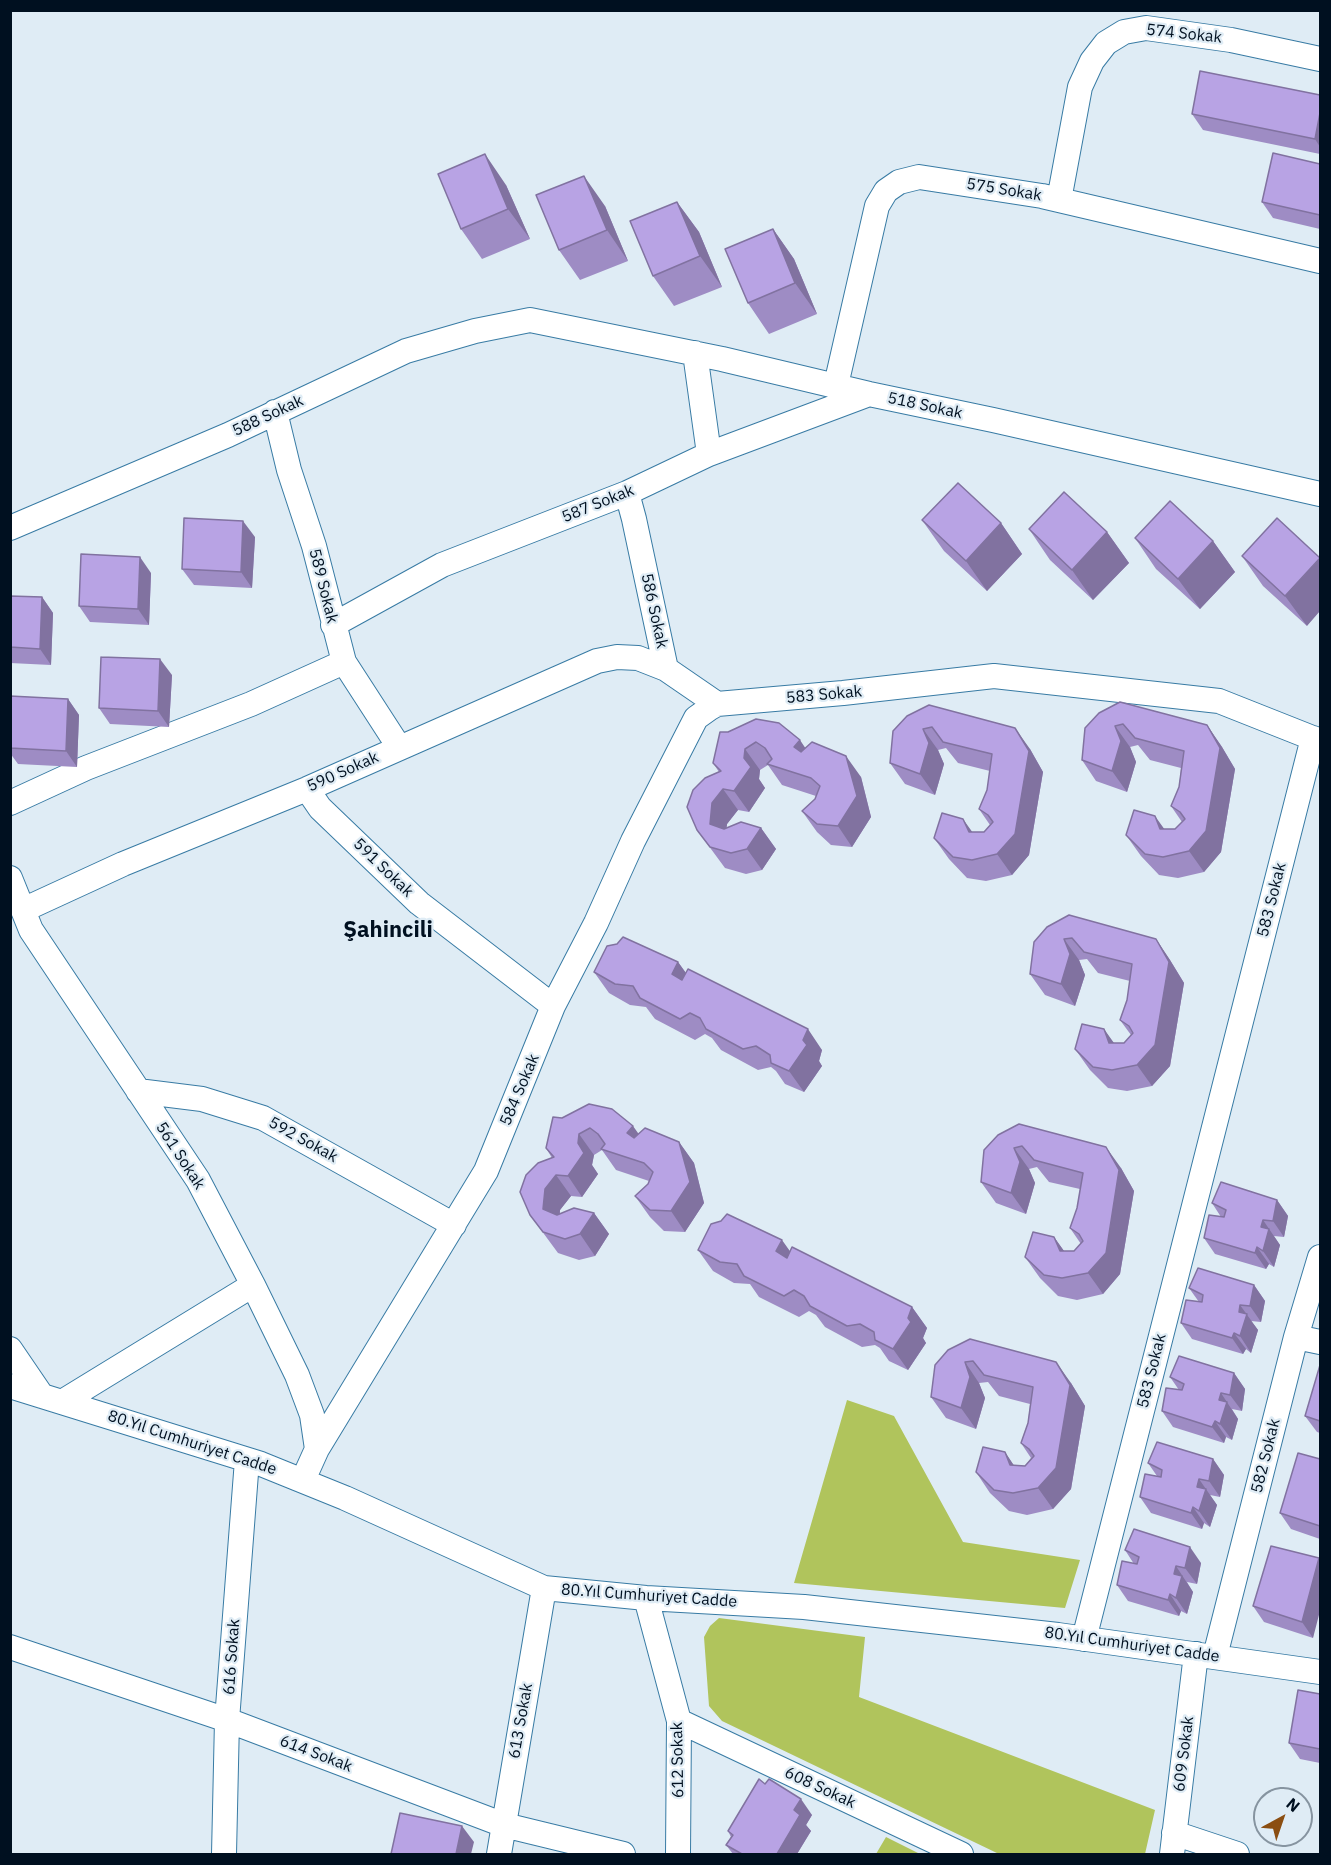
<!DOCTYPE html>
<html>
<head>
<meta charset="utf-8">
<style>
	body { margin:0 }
	#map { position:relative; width:1331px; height:1865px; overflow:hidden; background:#dfecf5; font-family:"IBM Plex Sans",sans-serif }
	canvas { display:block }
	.frame { position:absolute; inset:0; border:12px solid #001020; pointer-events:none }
	.north { position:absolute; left:1253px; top:1787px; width:60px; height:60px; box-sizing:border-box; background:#dfecf5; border:2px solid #8694a0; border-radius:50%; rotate:40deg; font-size:16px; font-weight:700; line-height:24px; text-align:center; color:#001020 }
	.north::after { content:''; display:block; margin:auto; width:21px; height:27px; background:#8b4e11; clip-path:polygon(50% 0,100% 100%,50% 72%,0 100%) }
</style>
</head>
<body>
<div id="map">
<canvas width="1331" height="1865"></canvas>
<div class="frame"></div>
<div class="north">N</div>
</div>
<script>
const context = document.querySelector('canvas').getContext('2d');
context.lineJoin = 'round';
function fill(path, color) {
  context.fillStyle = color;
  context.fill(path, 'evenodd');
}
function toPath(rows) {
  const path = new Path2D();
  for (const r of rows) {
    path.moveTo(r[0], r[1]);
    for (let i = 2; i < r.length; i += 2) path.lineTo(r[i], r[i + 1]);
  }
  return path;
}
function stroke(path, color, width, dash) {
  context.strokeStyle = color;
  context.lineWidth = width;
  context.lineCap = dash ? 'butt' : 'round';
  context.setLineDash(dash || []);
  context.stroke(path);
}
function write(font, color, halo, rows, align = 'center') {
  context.font = font + ' "IBM Plex Sans",sans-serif';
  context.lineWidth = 4.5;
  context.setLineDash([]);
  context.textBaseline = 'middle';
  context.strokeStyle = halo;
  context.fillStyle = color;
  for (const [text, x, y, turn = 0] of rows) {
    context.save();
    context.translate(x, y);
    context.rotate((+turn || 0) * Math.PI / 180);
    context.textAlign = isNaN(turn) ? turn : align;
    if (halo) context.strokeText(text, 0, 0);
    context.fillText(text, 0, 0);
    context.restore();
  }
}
fill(toPath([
	[847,1400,894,1416,963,1542,1080,1560,1065,1608,794,1583],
	[719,1618,865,1637,859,1697,1155,1810,1145,1854,999,1854,722,1721,709,1706,704,1637,710,1626],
	[886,1837,920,1854,876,1854]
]), '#b0c45c');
const street = toPath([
	[1059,200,1080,87,1092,61,1106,43,1124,32,1146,28,1231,40,1320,59],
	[695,353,709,454],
	[836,385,877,206,886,191,899,182,919,177,1042,196,1320,261],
	[275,412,289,470,314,546,344,662,399,747],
	[627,493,634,519,666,669],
	[10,528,228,435,406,351,475,331,530,320,722,359,869,394,993,420,1320,494],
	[333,625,442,565,627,493,709,454,869,394],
	[307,789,320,808,419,903,553,1006],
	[10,803,86,768,251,704,344,662],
	[10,878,31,930,198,1180,253,1285,297,1375,312,1415,317,1449],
	[23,910,123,864,307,789,597,661,617,657,638,658,666,669,717,704],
	[138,1091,202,1099,263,1118,454,1225],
	[1296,1337,1320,1342],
	[10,1349,42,1396],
	[10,1386,261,1464,345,1498,544,1588,646,1598,804,1607,1058,1635,1320,1672],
	[62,1402,253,1285],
	[303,1480,317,1449,486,1171,553,1006,596,923,633,841,696,718,710,708,717,704,843,693,994,676,1219,701,1320,741],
	[646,1598,679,1721,678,1854],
	[1084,1639,1313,738],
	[10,1647,227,1720,504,1825,623,1854],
	[1215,1656,1296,1337,1320,1257],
	[679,1721,961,1854],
	[1174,1833,1237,1854],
	[224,1854,227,1720,247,1460],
	[499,1854,544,1588],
	[1172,1854,1196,1654]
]);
stroke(street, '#387ba4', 26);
stroke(street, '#fff', 24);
fill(toPath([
	[1320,95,1320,154,1203,130,1192,114],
	[1320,164,1320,229,1273,218,1262,202],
	[506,185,530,239,482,259,461,229],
	[677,202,699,232,722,287,674,306,653,276],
	[605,206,628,261,580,280,559,250],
	[773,229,794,259,817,314,769,334,748,303],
	[1277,518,1307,626,1263,586,1242,556],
	[922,520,1001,523,1022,554,987,591,944,551],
	[1029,529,1107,532,1129,563,1093,600,1050,560],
	[255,537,252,588,194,585,182,569],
	[1135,538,1213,541,1235,572,1200,609,1156,569],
	[151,573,149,625,90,622,79,606],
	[10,596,42,597,53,613,51,665,10,663],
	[172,675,169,727,110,724,99,708],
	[10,696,68,699,79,715,77,767,18,764,10,753],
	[1099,713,1207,725,1222,747,1235,769,1221,852,1204,872,1178,878,1159,875,1141,856,1126,835,1165,829,1175,829,1182,822,1171,806,1179,787,1181,768,1150,760,1138,745,1130,747,1136,762,1127,792,1096,781,1082,760],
	[907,716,1030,749,1043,772,1029,855,1012,875,986,881,967,878,949,859,934,838,973,832,984,832,990,825,979,809,987,790,990,771,958,763,946,748,938,750,944,764,935,795,905,784,890,763],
	[720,732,805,748,861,777,871,817,852,847,831,845,817,832,802,811,815,799,816,796,782,785,768,765,760,770,759,779,765,788,749,812,738,810,727,824,726,828,761,828,776,849,762,870,746,874,725,868,697,830,719,772,713,763],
	[1047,927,1156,939,1170,960,1184,983,1170,1066,1152,1086,1127,1091,1108,1088,1090,1070,1075,1049,1104,1029,1113,1043,1124,1043,1131,1035,1120,1020,1127,1000,1130,981,1098,973,1087,959,1079,960,1085,975,1075,1006,1045,995,1030,974],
	[678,962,686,973,822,1050,819,1061,822,1066,804,1092,785,1084,776,1071,771,1067,758,1070,721,1050,712,1038,705,1034,695,1040,655,1019,646,1007,630,1005,609,993,594,972],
	[553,1117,679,1142,694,1163,704,1203,685,1232,664,1231,650,1217,635,1196,648,1184,649,1181,616,1170,602,1150,594,1155,592,1165,598,1174,582,1197,571,1196,560,1210,560,1214,594,1213,609,1234,595,1256,579,1260,558,1253,530,1215,552,1158,546,1148],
	[998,1135,1121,1168,1134,1191,1120,1274,1103,1294,1077,1300,1058,1296,1040,1278,1025,1257,1054,1237,1064,1251,1074,1251,1081,1244,1070,1228,1077,1208,1080,1189,1049,1182,1037,1167,1029,1169,1035,1183,1026,1214,996,1203,981,1182],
	[1277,1200,1288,1216,1284,1237,1274,1236,1280,1245,1274,1267,1269,1264,1266,1269,1215,1254,1204,1238,1221,1217,1212,1203],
	[698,1250,790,1251,912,1307,927,1328,923,1338,926,1343,908,1370,889,1361,880,1348,875,1345,862,1347,825,1327,816,1315,809,1311,799,1317,759,1297,750,1284,734,1283,713,1271],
	[1254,1285,1265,1301,1261,1322,1251,1321,1258,1330,1251,1353,1246,1349,1243,1354,1192,1339,1181,1323,1199,1302,1189,1288],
	[948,1350,1071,1383,1085,1406,1071,1489,1053,1509,1027,1515,1009,1511,990,1493,976,1472,1005,1452,1014,1466,1025,1466,1031,1458,1021,1443,1028,1423,1030,1404,999,1396,988,1382,979,1383,985,1398,976,1429,946,1418,931,1397],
	[1320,1365,1320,1433,1317,1432,1305,1416],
	[1234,1373,1245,1389,1242,1411,1232,1409,1238,1419,1232,1440,1226,1437,1224,1443,1173,1427,1162,1411,1179,1390,1170,1377],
	[1213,1459,1224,1475,1220,1497,1210,1495,1217,1505,1210,1527,1204,1523,1202,1529,1151,1513,1140,1497,1157,1476,1148,1463],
	[1320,1459,1320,1539,1291,1529,1280,1513],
	[1125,1550,1201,1563,1197,1584,1187,1582,1193,1592,1187,1614,1181,1611,1179,1616,1128,1601,1117,1585,1134,1564],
	[1320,1560,1313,1638,1264,1622,1253,1606],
	[1320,1694,1320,1763,1300,1759,1289,1743],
	[765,1784,812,1815,806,1825,811,1831,797,1854,733,1854,726,1845,731,1837,728,1831]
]), '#9e8cc4');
fill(toPath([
	[1320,113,1320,147,1315,139],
	[485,154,506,185,530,239,508,209],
	[584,176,605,206,628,261,607,230],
	[677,202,699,232,722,287,700,256],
	[773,229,794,259,817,314,795,283],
	[243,521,255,537,252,588,241,572],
	[1001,523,1022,554,987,591,966,561],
	[1107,532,1129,563,1093,600,1072,570],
	[1213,541,1235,572,1200,609,1178,579],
	[140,557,151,573,149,625,138,609],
	[1320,558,1320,611,1307,626,1285,596],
	[42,597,53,613,51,665,40,649],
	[160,659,172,675,169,727,158,711],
	[68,699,79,715,77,767,66,751],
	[1207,725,1222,747,1235,769,1221,852,1204,872,1189,851],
	[1115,726,1130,747,1136,762,1127,792,1112,771],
	[1015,728,1030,749,1043,772,1029,855,1012,875,997,854],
	[923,729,938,750,944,764,935,795,920,774],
	[800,740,814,761,794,747],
	[745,749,760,770,759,779,765,788,749,812,734,791,744,758],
	[846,756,861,777,871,817,852,847,838,826],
	[723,789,738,810,727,824,725,845,710,824,712,803],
	[1155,816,1170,837,1160,829],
	[963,819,978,840,969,832],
	[761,828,776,849,762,870,747,849],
	[1064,939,1079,960,1085,975,1075,1006,1061,984],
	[1156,939,1170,960,1184,983,1170,1066,1152,1086,1137,1065],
	[678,962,693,983,687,995,672,974],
	[808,1029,822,1050,819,1061,822,1066,804,1092,789,1071],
	[1104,1029,1119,1050,1109,1043],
	[633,1126,648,1147,627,1133],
	[579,1134,594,1155,592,1165,598,1174,582,1197,568,1176,578,1143],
	[679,1142,694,1163,704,1203,685,1232,671,1211],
	[1106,1147,1121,1168,1134,1191,1120,1274,1103,1294,1088,1273],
	[1014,1148,1029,1169,1035,1183,1026,1214,1011,1193],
	[556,1175,571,1196,560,1210,558,1230,543,1209,545,1189],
	[1277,1200,1288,1216,1284,1237,1273,1221],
	[594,1213,609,1234,595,1256,580,1234],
	[1263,1220,1280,1245,1274,1267,1263,1251,1261,1227],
	[1054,1237,1069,1258,1060,1251],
	[782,1240,797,1261,791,1273,776,1251],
	[1257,1247,1269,1264,1266,1269,1255,1253],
	[1254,1285,1265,1301,1261,1322,1250,1306],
	[1240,1305,1258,1330,1251,1353,1240,1336,1239,1312],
	[912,1307,927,1328,923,1338,926,1343,908,1370,893,1349],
	[1234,1333,1246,1349,1243,1354,1232,1338],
	[965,1362,979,1383,985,1398,976,1429,961,1408],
	[1056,1362,1071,1383,1085,1406,1071,1489,1053,1509,1038,1488],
	[1234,1373,1245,1389,1242,1411,1230,1395],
	[1221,1393,1238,1419,1232,1440,1220,1424,1219,1400],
	[1215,1421,1226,1437,1224,1443,1212,1427],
	[1005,1452,1019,1473,1010,1465],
	[1213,1459,1224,1475,1220,1497,1209,1481],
	[1199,1479,1217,1505,1210,1527,1199,1511,1197,1487],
	[1193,1507,1204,1523,1202,1529,1191,1513],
	[1190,1547,1201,1563,1197,1584,1185,1568],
	[1319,1558,1320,1560,1320,1611,1313,1638,1302,1622],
	[1176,1566,1193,1592,1187,1614,1176,1598,1174,1574],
	[1170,1594,1181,1611,1179,1616,1168,1600],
	[801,1799,812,1815,806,1825,811,1831,797,1854,777,1854,794,1810],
	[462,1826,474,1842,471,1854,456,1854]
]), '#8172a0');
const building = toPath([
	[1200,71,1320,95,1320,113,1315,139,1192,114,1200,71],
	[1273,153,1320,164,1320,215,1262,202,1273,153],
	[485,154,508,209,461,229,438,174,485,154],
	[584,176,607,230,559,250,536,195,584,176],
	[677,202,700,256,653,276,630,221,677,202],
	[773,229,795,283,748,303,725,249,773,229],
	[958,483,1001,523,966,561,922,520,958,483],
	[1064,492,1107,532,1072,570,1029,529,1064,492],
	[1170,501,1213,541,1178,579,1135,538,1170,501],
	[184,518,243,521,241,572,182,569,184,518],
	[1277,518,1320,558,1285,596,1242,556,1277,518],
	[81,554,140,557,138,609,79,606,81,554],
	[10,596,42,597,40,649,10,647,10,596],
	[101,657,160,659,158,711,99,708,101,657],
	[10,696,68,699,66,751,10,748,10,696],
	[1120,702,1207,725,1220,748,1206,831,1189,851,1163,857,1145,854,1126,835,1134,810,1155,816,1160,829,1175,829,1185,819,1180,812,1171,806,1179,787,1184,751,1135,738,1123,724,1115,726,1121,741,1112,771,1082,760,1085,728,1099,713,1120,702],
	[929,705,1015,728,1029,751,1015,834,997,854,972,860,953,857,934,838,942,813,963,819,969,832,984,832,993,822,988,815,979,809,987,790,992,754,943,742,932,727,923,729,929,743,920,774,890,763,893,731,907,716,929,705],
	[756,719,779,723,800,740,794,747,801,752,812,742,846,756,857,796,838,826,817,824,802,811,815,799,820,786,811,778,767,764,772,759,765,748,756,742,745,749,744,758,751,767,734,791,723,789,712,803,710,824,724,829,741,822,761,828,747,849,731,853,710,847,697,830,687,807,693,790,705,778,721,771,713,763,720,732,728,732,756,719],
	[1069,915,1156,939,1169,962,1155,1045,1137,1065,1112,1070,1093,1067,1075,1049,1082,1024,1104,1029,1109,1043,1124,1043,1133,1033,1129,1026,1120,1020,1127,1000,1132,964,1084,952,1072,938,1064,939,1070,954,1061,984,1030,974,1034,942,1047,927,1069,915],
	[623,937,678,962,672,974,682,980,688,969,808,1029,803,1040,807,1045,789,1071,771,1063,770,1055,756,1046,743,1049,706,1029,700,1018,690,1013,680,1019,640,998,633,986,615,984,594,972,607,946,617,944,623,937],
	[589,1104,612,1109,633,1126,627,1133,634,1138,645,1128,679,1142,690,1182,671,1211,650,1210,635,1196,648,1184,653,1172,644,1163,601,1149,605,1144,598,1134,590,1128,579,1134,578,1143,584,1153,568,1176,556,1175,545,1189,543,1209,557,1215,574,1208,594,1213,580,1234,565,1239,543,1232,530,1215,520,1192,526,1175,538,1163,554,1157,546,1148,553,1117,562,1118,589,1104],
	[1019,1124,1106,1147,1119,1170,1106,1253,1088,1273,1062,1278,1044,1275,1025,1257,1033,1232,1054,1237,1060,1251,1074,1251,1083,1241,1079,1234,1070,1228,1077,1208,1083,1173,1034,1160,1022,1146,1014,1148,1020,1162,1011,1193,981,1182,984,1150,998,1135,1019,1124],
	[1221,1182,1277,1200,1273,1221,1263,1220,1261,1227,1269,1229,1263,1251,1257,1247,1255,1253,1204,1238,1209,1215,1224,1217,1226,1210,1212,1203,1221,1182],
	[727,1214,782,1240,776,1251,787,1258,792,1247,912,1307,908,1318,911,1322,893,1349,875,1340,874,1332,860,1324,847,1326,810,1306,804,1296,794,1290,784,1296,744,1276,737,1264,720,1262,698,1250,711,1224,721,1221,727,1214],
	[1198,1268,1254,1285,1250,1306,1240,1305,1239,1312,1247,1314,1240,1336,1234,1333,1232,1338,1181,1323,1186,1300,1202,1302,1203,1295,1189,1288,1198,1268],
	[970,1339,1056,1362,1070,1385,1056,1468,1038,1488,1013,1493,994,1490,976,1472,983,1447,1005,1452,1010,1465,1025,1466,1034,1456,1029,1449,1021,1443,1028,1423,1033,1387,984,1375,973,1361,965,1362,970,1377,961,1408,931,1397,935,1365,948,1350,970,1339],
	[1179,1356,1234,1373,1230,1395,1221,1393,1219,1400,1227,1402,1220,1424,1215,1421,1212,1427,1162,1411,1166,1388,1182,1390,1184,1384,1170,1377,1179,1356],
	[1320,1365,1320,1421,1305,1416,1320,1365],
	[1157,1442,1213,1459,1209,1481,1199,1479,1197,1487,1206,1489,1199,1511,1193,1507,1191,1513,1140,1497,1145,1474,1161,1477,1162,1470,1148,1463,1157,1442],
	[1298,1453,1320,1459,1320,1526,1280,1513,1298,1453],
	[1134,1529,1190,1547,1185,1568,1176,1566,1174,1574,1182,1576,1176,1598,1170,1594,1168,1600,1117,1585,1122,1561,1137,1564,1139,1557,1125,1550,1134,1529],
	[1271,1546,1319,1558,1302,1622,1253,1606,1271,1546],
	[1298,1690,1320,1694,1320,1749,1289,1743,1298,1690],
	[759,1779,765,1784,769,1779,801,1799,794,1810,800,1815,777,1854,742,1854,726,1845,733,1835,728,1831,759,1779],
	[400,1813,462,1826,456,1854,391,1854,400,1813]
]);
fill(building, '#b8a3e4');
stroke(building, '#8172a0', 1.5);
write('16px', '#001020', '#dfecf5', [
	["574 Sokak",1184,34,6],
	["575 Sokak",1004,190,9],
	["518 Sokak",925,406,12],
	["588 Sokak",268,416,-25],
	["587 Sokak",598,504,-22],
	["589 Sokak",323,586,76],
	["586 Sokak",654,611,78],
	["583 Sokak",824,695,-5],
	["590 Sokak",343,772,-24],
	["591 Sokak",383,868,44],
	["583 Sokak",1272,900,-76],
	["584 Sokak",520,1090,-67],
	["592 Sokak",303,1140,29],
	["561 Sokak",180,1156,57],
	["583 Sokak",1152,1371,-76],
	["80.Yıl Cumhuriyet Cadde",192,1443,18],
	["582 Sokak",1266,1456,-76],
	["80.Yıl Cumhuriyet Cadde",649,1596,4],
	["80.Yıl Cumhuriyet Cadde",1132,1645,8],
	["616 Sokak",232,1657,-86],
	["613 Sokak",521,1721,-80],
	["614 Sokak",316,1754,21],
	["609 Sokak",1184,1754,-83],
	["612 Sokak",678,1760,-91],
	["608 Sokak",820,1788,25]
]);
write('bold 22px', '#001020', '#dfecf5', [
	["Şahincili",388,931]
]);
</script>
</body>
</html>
